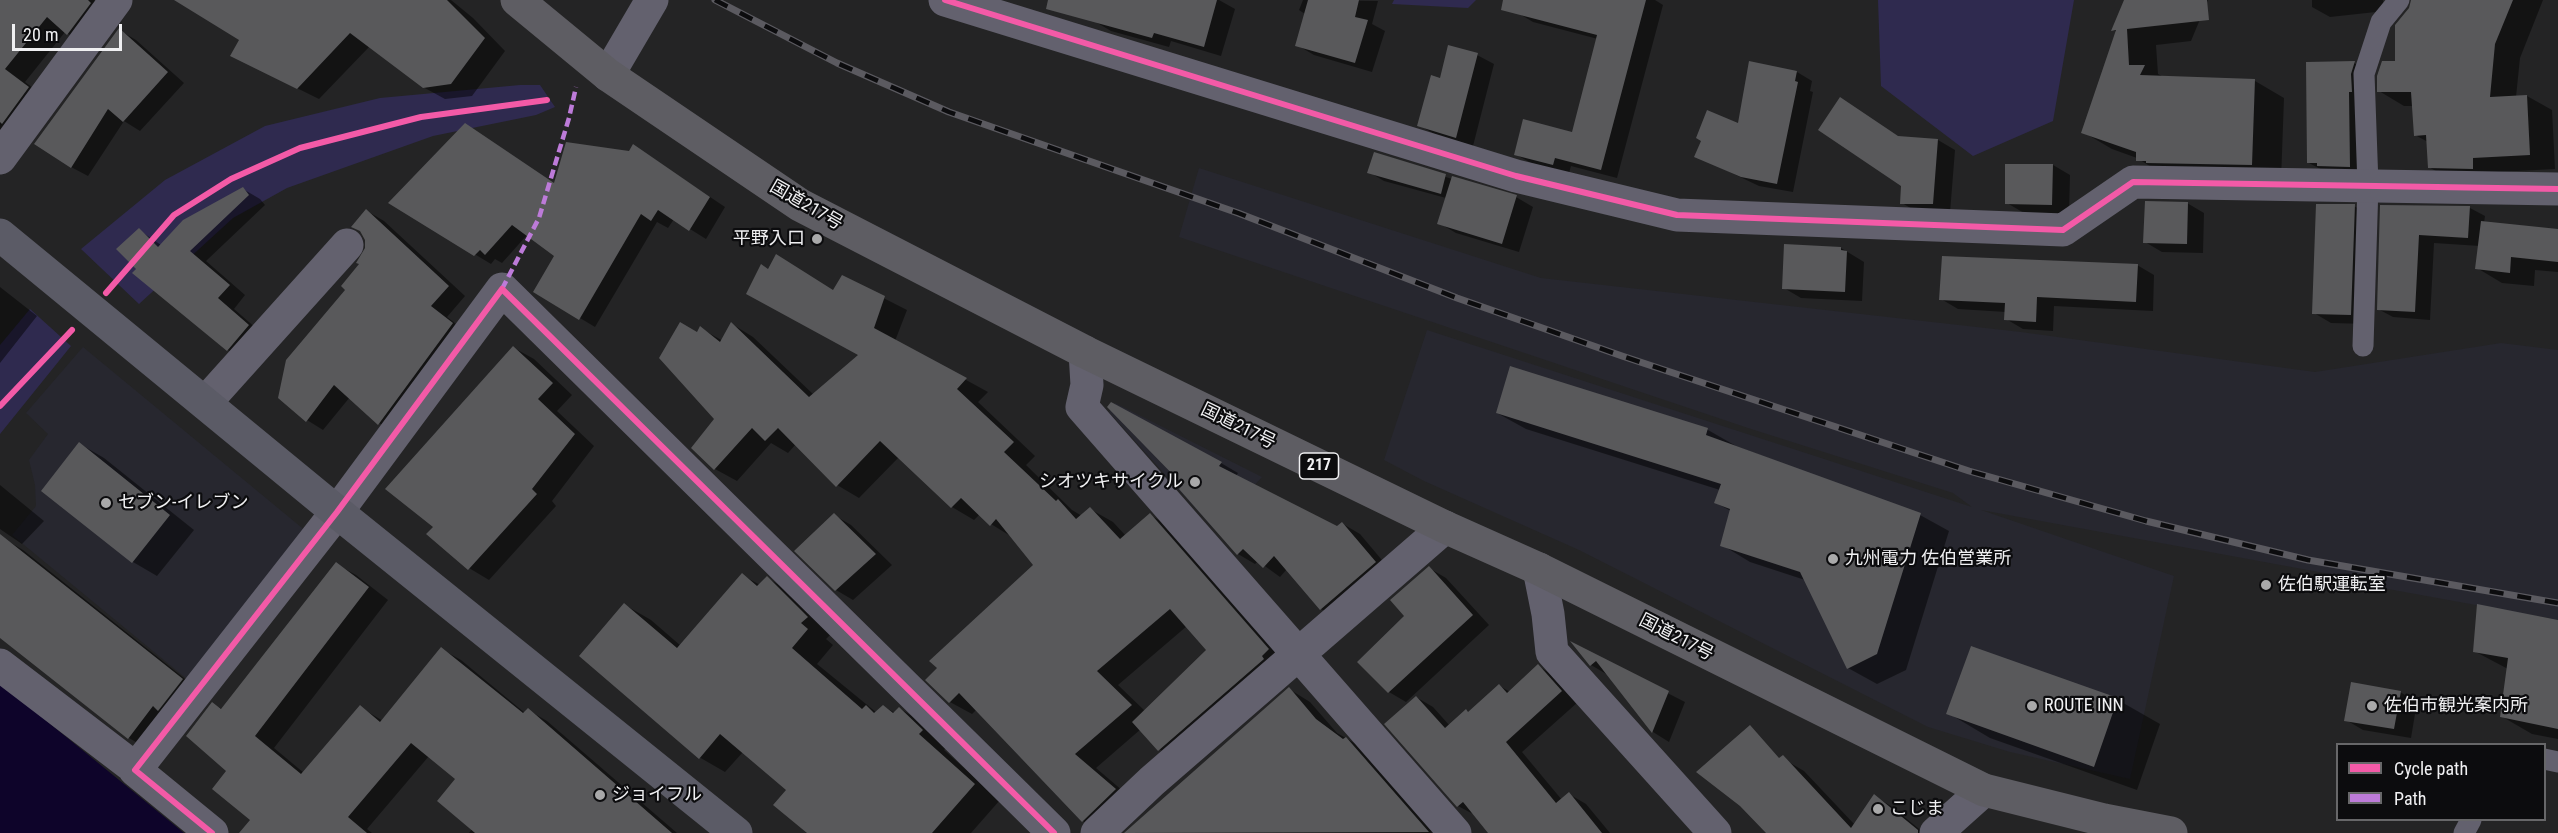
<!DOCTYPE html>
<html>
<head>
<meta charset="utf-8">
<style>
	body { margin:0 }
	#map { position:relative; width:2558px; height:833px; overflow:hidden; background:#242425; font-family:"Roboto Condensed",sans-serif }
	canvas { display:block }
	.legend { position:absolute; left:2336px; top:743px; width:210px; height:78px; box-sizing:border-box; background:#0c0c0e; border:2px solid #676769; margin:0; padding:8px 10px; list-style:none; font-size:18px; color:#f0f0f2 }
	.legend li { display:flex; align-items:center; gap:12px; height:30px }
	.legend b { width:30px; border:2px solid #676769 }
	.scale { position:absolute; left:12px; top:24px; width:110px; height:27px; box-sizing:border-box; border:3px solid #f0f0f2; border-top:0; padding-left:8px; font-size:18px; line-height:21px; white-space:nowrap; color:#f0f0f2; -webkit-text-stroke:4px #0c0c0e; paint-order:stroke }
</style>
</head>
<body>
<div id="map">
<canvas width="2558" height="833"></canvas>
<ul class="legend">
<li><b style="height:8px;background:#f35aa7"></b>Cycle path</li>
<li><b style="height:8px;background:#bd7bd9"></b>Path</li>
</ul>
<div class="scale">20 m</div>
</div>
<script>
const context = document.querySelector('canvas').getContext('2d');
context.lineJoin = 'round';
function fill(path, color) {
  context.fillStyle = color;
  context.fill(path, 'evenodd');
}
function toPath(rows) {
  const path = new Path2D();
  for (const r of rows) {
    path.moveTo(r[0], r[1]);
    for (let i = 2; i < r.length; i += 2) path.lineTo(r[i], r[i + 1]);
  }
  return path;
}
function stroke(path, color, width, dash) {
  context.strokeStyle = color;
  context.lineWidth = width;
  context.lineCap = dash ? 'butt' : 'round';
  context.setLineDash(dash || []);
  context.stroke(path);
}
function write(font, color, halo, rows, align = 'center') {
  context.font = font + ' "Roboto Condensed","Noto Sans JP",sans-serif';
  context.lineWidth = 4.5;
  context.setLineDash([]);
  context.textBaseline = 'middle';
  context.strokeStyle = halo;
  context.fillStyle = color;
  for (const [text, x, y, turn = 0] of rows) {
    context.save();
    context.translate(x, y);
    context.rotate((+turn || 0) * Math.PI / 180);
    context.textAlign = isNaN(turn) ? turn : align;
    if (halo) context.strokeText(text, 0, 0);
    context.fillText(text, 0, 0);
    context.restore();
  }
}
fill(toPath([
	[1199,168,1541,278,2021,332,2315,372,2501,343,2558,350,2558,620,2355,583,2346,577,1981,510,2174,576,2130,779,2010,752,1928,727,1579,550,1424,481,1384,460,1427,330,1972,507,1953,493,1748,428,1179,237],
	[83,347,307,532,193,684,12,535,36,506,35,485,29,460,48,434,26,413],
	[1115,403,1262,477,1214,529,1109,412]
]), '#27272f');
fill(toPath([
	[1394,0,1476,0,1468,8,1392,4],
	[1878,0,2074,0,2053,121,1973,156,1881,86],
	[520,85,540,85,555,107,536,115,433,136,287,188,233,218,139,304,81,249,165,180,265,126,380,98],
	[30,309,71,346,0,434,0,345]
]), '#2f2a4f');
fill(toPath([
	[0,683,162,815,184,833,0,833]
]), '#0e042a');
fill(toPath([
	[0,0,94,0,111,16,89,46,65,32,25,82,49,100,0,158],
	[177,0,451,0,473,18,505,51,472,96,445,99,423,87,370,46,319,99,232,56,241,40],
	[1101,0,1219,0,1235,9,1221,56,1171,41,1169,47,1111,31,1094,21],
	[1303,0,1378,1,1372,24,1385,31,1372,72,1314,55,1297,45,1305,14,1299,10],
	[1521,0,1655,0,1663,5,1617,178,1571,166,1569,173,1531,163,1515,154,1573,134,1598,39,1533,22,1518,13],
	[2125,0,2208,0,2191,41,2156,45,2158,74,2164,77,2255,81,2284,98,2281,181,2167,177,2137,158,2112,149,2083,132,2117,32,2113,30],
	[2312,0,2383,0,2385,11,2330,17,2312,7],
	[2442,0,2543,0,2520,58,2516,97,2527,96,2552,110,2555,169,2498,172,2454,182,2429,167,2428,142,2415,135,2414,106,2404,106,2379,91,2397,62],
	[119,30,136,40,184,83,140,131,124,121,88,176,71,167],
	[1477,55,1494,64,1473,146,1436,135,1419,125],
	[2354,63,2371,72,2366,176,2326,172,2309,163],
	[1797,72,1812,81,1810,91,1813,92,1793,192,1759,186,1696,156,1739,125],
	[1841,99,1900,138,1938,140,1955,150,1950,213,1919,213,1902,203,1903,185],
	[634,146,725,207,706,239,674,219,668,228,657,222,595,327,580,318,556,256,527,235,502,263,495,259,491,264,390,203,555,184,629,152],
	[1375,154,1452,179,1516,197,1533,207,1519,252,1456,233,1439,223,1446,198,1384,181,1369,172],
	[2053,165,2070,175,2069,214,2024,213,2007,203],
	[243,189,260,199,265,205,206,261,245,295,234,309,265,336,244,359,228,350,138,269,139,230,161,245],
	[2187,203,2204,213,2203,253,2162,252,2145,242],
	[2354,206,2371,216,2368,324,2331,323,2314,313],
	[2382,207,2470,208,2485,216,2484,223,2558,231,2558,272,2535,270,2534,286,2502,283,2477,268,2480,246,2434,243,2430,320,2393,317,2378,309],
	[367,211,384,221,465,296,447,317,469,334,396,433,379,423,350,397,323,430,307,420,348,290,367,250],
	[1841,248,1864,262,1862,301,1801,298,1784,288],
	[2137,265,2154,275,2153,311,2054,306,2053,331,2023,329,2006,319,2006,312,1958,309,1941,299],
	[769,270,834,291,842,277,907,310,895,341,988,392,978,402,1035,456,1026,465,1072,510,1082,516,1090,509,1113,522,1126,536,1150,515,1173,528,1291,663,1182,762,1159,749,1141,729,1096,768,1137,803,1104,833,1083,821,977,709,972,714,950,702,1035,565,1012,537,991,524,980,514,974,520,952,507,899,457,859,498,837,485,796,444,788,453,771,443,737,481,715,469,716,418,698,334,700,328,723,341,732,324,753,337,814,395,860,355],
	[1187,626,1208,650,1145,711,1118,685],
	[0,287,37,316,0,363],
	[514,348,534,359,572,395,557,411,594,446,552,501,556,506,489,580,469,568,435,526],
	[1511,368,1708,430,1736,446,1920,515,1949,531,1906,670,1877,684,1848,668,1805,580,1750,562,1722,545,1731,511,1716,503,1720,490,1526,429,1497,413],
	[80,444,104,458,194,530,157,576,133,562,43,490],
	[1221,463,1238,473,1236,476,1338,528,1343,524,1360,534,1392,572,1338,619,1321,609,1287,569,1280,577,1258,561,1255,564,1238,554,1181,489],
	[0,485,44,521,22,544,0,529],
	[834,515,851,525,892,565,853,600,836,590,796,551],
	[6,540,23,550,199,690,146,748,129,738,0,625,0,547],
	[336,564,356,575,388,600,274,748,304,773,360,707,383,721,441,649,461,660,525,713,528,710,547,721,677,833,469,833,472,829,457,779,429,756,367,829,372,833,249,833,252,820,228,771,213,704,222,709],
	[1429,568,1446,578,1489,625,1406,702,1389,692,1406,616],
	[742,575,760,585,767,578,793,593,833,632,826,639,833,645,817,664,877,713,883,706,895,713,899,708,925,724,948,746,944,750,1000,800,971,833,809,833,788,790,743,752,725,772,699,757,625,605,651,620,681,646],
	[2558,621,2558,739,2532,734,2501,716,2508,669,2474,651],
	[1575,646,1685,702,1669,742,1653,732,1608,675,1591,665],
	[1971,647,2118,700,2160,724,2137,790,1990,738,1948,713],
	[1538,666,1555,676,1578,702,1522,752,1562,800,1569,794,1586,804,1610,833,1492,833,1475,815,1458,806,1416,697,1433,707,1450,726,1469,713,1500,686,1510,692],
	[1289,689,1310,702,1337,733,1368,751,1439,833,1126,833],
	[2400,692,2417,702,2411,738,2363,730,2346,720],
	[1787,761,1804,771,1855,825,1874,796,1891,806,1924,833,1768,833]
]), '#0007');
fill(toPath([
	[0,0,88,0,91,3,67,35,47,17,5,69,29,87,2,124,0,122],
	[174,0,447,0,485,38,451,84,423,88,350,33,297,89,230,56,239,40],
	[1048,0,1217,0,1204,47,1154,33,1152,38,1046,9],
	[1308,0,1359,0,1355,17,1368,20,1355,63,1295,46],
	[1503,0,1646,0,1601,170,1555,158,1553,165,1514,155,1523,119,1572,132,1597,35,1501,10],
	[2124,0,2207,0,2209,20,2127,29,2129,65,2145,65,2140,75,2255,79,2252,165,2146,163,2146,161,2136,161,2136,152,2081,133,2116,30,2111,31],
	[2411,0,2513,0,2495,44,2490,97,2527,95,2530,155,2473,158,2473,169,2428,168,2426,135,2414,136,2411,92,2377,92,2377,76,2382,61,2395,61,2395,25,2409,8],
	[119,28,168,72,123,122,108,109,71,168,34,144],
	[1448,45,1478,53,1456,138,1417,126,1431,75,1440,78],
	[1749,61,1797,71,1795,81,1798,82,1777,184,1741,177,1694,157,1701,141,1696,138,1707,110,1738,123],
	[2355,61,2351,74,2352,92,2349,92,2350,167,2317,166,2317,163,2307,163,2306,62],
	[1840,97,1898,136,1938,139,1933,204,1900,204,1901,186,1818,130],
	[465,123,554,183,566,142,629,151,633,144,710,197,689,231,658,210,651,221,641,214,579,320,533,292,554,256,512,225,485,255,480,250,474,256,388,203],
	[1374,152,1446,174,1441,194,1367,173],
	[2005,164,2053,164,2052,205,2005,204],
	[1452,176,1517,195,1502,244,1437,224],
	[243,187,249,195,190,251,230,285,218,298,249,325,227,351,132,273,136,269,116,249,139,228,158,247,183,220],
	[2145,201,2188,202,2187,244,2143,243],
	[2316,204,2355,204,2351,315,2312,314],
	[2380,205,2470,206,2468,238,2419,235,2415,312,2377,310],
	[366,209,449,286,431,306,453,323,378,425,334,385,306,422,278,398,286,360,345,290,341,286,359,264,356,263,365,248,365,240,360,231,351,227],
	[2481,221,2558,229,2558,262,2511,257,2510,273,2475,269],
	[1784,244,1841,247,1841,250,1847,251,1845,292,1782,289],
	[776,254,833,290,842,275,885,296,874,328,967,378,957,389,1014,442,1004,452,1056,501,1058,499,1076,519,1090,507,1120,539,1150,513,1269,649,1262,656,1264,659,1158,751,1132,722,1206,650,1170,609,1097,671,1132,705,1075,754,1116,789,1082,822,959,693,949,703,925,680,937,668,929,661,1033,565,996,519,990,526,961,498,951,508,880,441,836,487,778,428,765,441,752,428,714,470,691,448,714,419,659,358,680,322,697,332,700,326,720,342,731,322,809,397,858,355,746,294,761,264,768,269],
	[1942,256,2138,264,2136,302,2037,297,2036,322,2004,320,2005,303,1939,300],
	[513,346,553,383,538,399,575,434,532,489,537,494,468,570,426,534,433,527,385,489],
	[1510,366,1708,428,1706,435,1921,513,1877,654,1847,669,1800,572,1720,546,1730,509,1714,503,1721,484,1496,413],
	[1111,402,1222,462,1219,466,1337,526,1342,522,1376,562,1320,610,1274,556,1263,568,1243,549,1237,555,1179,489,1183,485,1107,407],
	[79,442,170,515,132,563,41,491],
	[834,513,876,554,835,591,794,551],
	[0,534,183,679,158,711,153,706,128,739,0,638],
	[336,562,369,587,255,736,301,774,360,705,380,722,441,647,523,713,528,708,672,833,475,833,437,801,455,779,411,743,348,817,367,833,239,833,250,820,212,789,226,771,186,736,212,702,221,709],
	[1429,566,1473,615,1388,693,1357,662,1404,616,1390,600],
	[742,573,757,586,767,576,808,617,801,623,808,629,792,648,862,709,866,705,874,713,883,705,893,713,899,707,923,730,919,734,975,784,932,833,807,833,773,805,786,790,720,734,699,759,579,656,624,603,677,648],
	[2477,604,2558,620,2558,729,2500,717,2508,658,2473,652],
	[1570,641,1669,691,1652,733,1596,661,1590,666],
	[1971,646,2118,698,2094,767,1946,714],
	[1538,664,1562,691,1506,742,1556,803,1569,792,1602,833,1488,833,1463,802,1457,807,1384,724,1416,696,1445,728,1466,709,1468,712,1499,684,1507,693],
	[2351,682,2401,691,2394,729,2344,721],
	[1289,687,1316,719,1343,739,1346,737,1429,832,1124,833],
	[1750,725,1779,758,1783,755,1851,828,1874,794,1918,830,1918,833,1766,833,1740,806,1696,772]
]), '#59595b');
stroke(toPath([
	[2363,346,2368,185,2364,74,2381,22,2399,0],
	[2544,759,2558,762],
	[2464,833,2471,820]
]), '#63616e', 21);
stroke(toPath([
	[945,0,1516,176,1677,215,2063,230,2133,182,2558,189],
	[608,75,652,0],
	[0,158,116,0],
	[1085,352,1087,385,1082,407,1455,833],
	[205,403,347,245],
	[1539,569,1548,614,1552,652,1715,833],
	[0,665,136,769],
	[212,833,135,770,337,512,502,289,1054,833],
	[1097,833,1152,781,1445,527],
	[1936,833,1984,790]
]), '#63616e', 33);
stroke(toPath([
	[0,235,337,512,736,833]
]), '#5b5b66', 33);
stroke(toPath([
	[517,0,608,75,800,205,1085,352,1445,527,1539,569,1984,790,2104,820,2171,833]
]), '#5e5d63', 33);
const rail = toPath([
	[715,0,837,63,949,112,1238,213,1457,298,1622,356,1969,471,2146,521,2308,560,2558,603]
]);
stroke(rail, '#5b5a60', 7);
stroke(rail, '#0c0c0e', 4.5, [14]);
stroke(toPath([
	[502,289,539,218,569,118,576,87]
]), '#bd7bd9', 4.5, [9, 4.5]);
stroke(toPath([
	[945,0,1516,176,1677,215,2063,230,2133,182,2558,189],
	[106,293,174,215,231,179,300,148,421,117,547,100],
	[0,406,72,330],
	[212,833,135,770,337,512,502,289,1054,833]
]), '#f35aa7', 6);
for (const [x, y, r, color] of [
	[817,239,6,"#a9a9aa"],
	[1195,482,6,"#a9a9aa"],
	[106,503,6,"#a9a9aa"],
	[1833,559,6,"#a9a9aa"],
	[2266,585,6,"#a9a9aa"],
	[2032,706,6,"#a9a9aa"],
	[2372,706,6,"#a9a9aa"],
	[600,795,6,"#a9a9aa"],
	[1878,809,6,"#a9a9aa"]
]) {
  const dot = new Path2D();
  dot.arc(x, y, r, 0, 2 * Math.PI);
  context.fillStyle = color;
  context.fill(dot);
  stroke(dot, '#0c0c0e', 2);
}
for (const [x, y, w] of [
	[1319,466,39]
]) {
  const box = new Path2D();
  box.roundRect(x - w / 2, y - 13, w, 26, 4.5);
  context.fillStyle = '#0c0c0e';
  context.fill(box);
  stroke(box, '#f0f0f2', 1.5);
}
write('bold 16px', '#f0f0f2', null, [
	["217",1319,466]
]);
write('18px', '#f0f0f2', '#0c0c0e', [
	["国道217号",806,206,30],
	["国道217号",1238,427,26],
	["国道217号",1676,638,27]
]);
write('18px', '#f0f0f2', '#0c0c0e', [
	["平野入口",805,239,"right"],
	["シオツキサイクル",1183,482,"right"],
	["セブン-イレブン",118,503],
	["九州電力 佐伯営業所",1845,559],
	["佐伯駅運転室",2278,585],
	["ROUTE INN",2044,706],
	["佐伯市観光案内所",2384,706],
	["ジョイフル",612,795],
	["こじま",1890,809]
], 'left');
</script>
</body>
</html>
